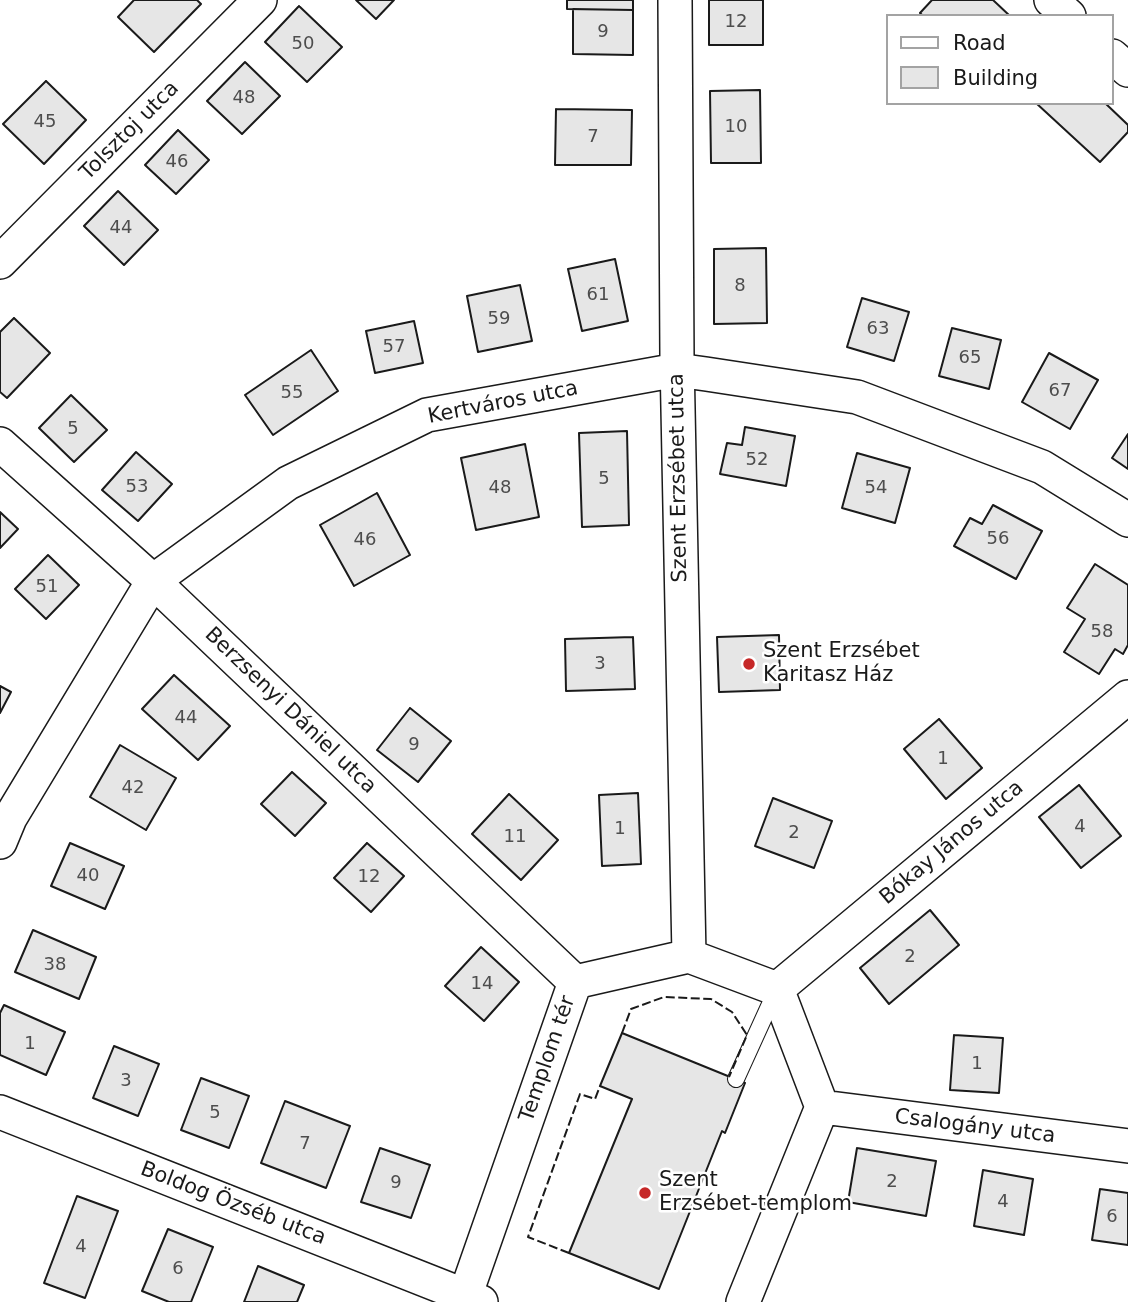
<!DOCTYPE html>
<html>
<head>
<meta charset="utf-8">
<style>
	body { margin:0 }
	#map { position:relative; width:1128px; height:1302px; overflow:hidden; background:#fff; font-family:"DejaVu Sans",sans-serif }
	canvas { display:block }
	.legend { position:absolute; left:886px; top:14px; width:228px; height:91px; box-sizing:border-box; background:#fff; border:2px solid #a3a3a3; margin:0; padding:9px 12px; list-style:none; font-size:21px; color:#1a1a1a }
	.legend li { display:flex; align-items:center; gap:14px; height:35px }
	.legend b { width:35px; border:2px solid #a3a3a3 }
</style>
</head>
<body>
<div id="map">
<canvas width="1128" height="1302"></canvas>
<ul class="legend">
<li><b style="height:9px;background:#fff"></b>Road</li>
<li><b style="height:19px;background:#e6e6e6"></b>Building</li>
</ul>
</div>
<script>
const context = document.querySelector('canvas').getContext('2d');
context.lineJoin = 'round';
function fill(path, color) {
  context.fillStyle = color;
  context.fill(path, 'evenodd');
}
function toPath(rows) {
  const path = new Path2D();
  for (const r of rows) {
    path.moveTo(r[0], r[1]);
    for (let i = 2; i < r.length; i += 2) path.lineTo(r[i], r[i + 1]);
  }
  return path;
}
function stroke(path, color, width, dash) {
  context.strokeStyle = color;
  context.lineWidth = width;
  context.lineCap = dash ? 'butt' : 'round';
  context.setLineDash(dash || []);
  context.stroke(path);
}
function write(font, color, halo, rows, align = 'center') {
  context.font = font + ' "DejaVu Sans",sans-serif';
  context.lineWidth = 5;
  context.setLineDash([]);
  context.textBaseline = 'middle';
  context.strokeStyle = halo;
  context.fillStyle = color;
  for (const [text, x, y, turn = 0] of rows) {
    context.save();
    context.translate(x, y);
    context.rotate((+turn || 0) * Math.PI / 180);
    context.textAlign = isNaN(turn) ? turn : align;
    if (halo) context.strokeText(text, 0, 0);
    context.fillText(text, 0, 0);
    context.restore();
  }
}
const building = toPath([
	[134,0,197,0,201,4,154,52,118,17,134,0],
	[356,0,394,0,376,19,356,0],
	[567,0,633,0,633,10,567,9,567,0],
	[709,0,763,0,763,45,709,45,709,0],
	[932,0,993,0,1010,16,923,16,920,13,932,0],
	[299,6,342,47,307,82,265,42,299,6],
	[573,9,633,10,633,55,573,54,573,9],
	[245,62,280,96,242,134,207,101,245,62],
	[46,81,86,120,44,164,3,124,46,81],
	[760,90,761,163,711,163,710,91,760,90],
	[1036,103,1105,103,1128,125,1128,132,1100,162,1036,103],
	[556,109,632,110,631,165,555,165,556,109],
	[178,130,209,160,176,194,145,165,178,130],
	[118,191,158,230,124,265,84,226,118,191],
	[766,248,767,323,714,324,714,249,766,248],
	[615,259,628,321,582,331,568,269,615,259],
	[520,285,532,341,478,352,467,296,520,285],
	[862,298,909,312,894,361,847,347,862,298],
	[14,318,50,353,7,398,0,392,0,332,14,318],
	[414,321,423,363,375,373,366,331,414,321],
	[952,328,1001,340,989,389,939,376,952,328],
	[311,350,338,391,273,435,245,395,311,350],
	[1049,353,1098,380,1070,429,1022,402,1049,353],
	[71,395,107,430,74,462,39,428,71,395],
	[745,427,795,436,786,486,720,474,727,443,742,445,745,427],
	[627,431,629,525,582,527,579,433,627,431],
	[1128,434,1128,469,1112,458,1128,434],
	[525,444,539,517,476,530,461,458,525,444],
	[136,452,172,484,138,521,102,490,136,452],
	[857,453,910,468,895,523,842,508,857,453],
	[377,493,410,555,354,586,320,525,377,493],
	[993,505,1042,531,1016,579,954,546,970,518,982,524,993,505],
	[0,512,18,529,0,548,0,512],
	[48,555,79,585,46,619,15,589,48,555],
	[1095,564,1128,585,1128,645,1123,654,1115,649,1099,674,1064,652,1085,619,1067,608,1095,564],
	[779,635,780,690,719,692,717,637,779,635],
	[633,637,635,689,566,691,565,639,633,637],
	[174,675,230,726,198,760,142,709,174,675],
	[0,686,11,692,0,713,0,686],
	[410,708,451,741,418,782,377,750,410,708],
	[939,719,982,768,946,799,904,749,939,719],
	[120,745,176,778,146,830,90,797,120,745],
	[292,772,326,803,295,836,261,804,292,772],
	[1079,785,1121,836,1081,868,1039,817,1079,785],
	[638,793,641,864,602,866,599,795,638,793],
	[509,794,558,840,521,880,472,834,509,794],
	[773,798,832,821,814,868,755,846,773,798],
	[70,843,124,866,105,909,51,886,70,843],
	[367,843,404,876,371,912,334,878,367,843],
	[930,910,959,945,889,1004,860,968,930,910],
	[33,930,96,957,79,999,15,972,33,930],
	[481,947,519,982,484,1021,445,986,481,947],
	[4,1005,65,1032,46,1075,0,1055,0,1013,4,1005],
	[622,1033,745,1083,725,1133,722,1131,659,1289,569,1253,632,1099,600,1086,622,1033],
	[954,1035,1003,1038,999,1093,950,1090,954,1035],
	[114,1046,159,1064,138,1116,93,1098,114,1046],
	[201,1078,249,1096,229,1148,181,1130,201,1078],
	[285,1101,350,1126,326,1188,261,1163,285,1101],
	[380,1148,430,1165,411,1218,361,1202,380,1148],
	[857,1148,936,1161,926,1216,848,1202,857,1148],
	[983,1170,1033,1179,1024,1235,974,1226,983,1170],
	[1100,1189,1128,1193,1128,1245,1092,1240,1100,1189],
	[77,1196,118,1211,85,1298,44,1283,77,1196],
	[168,1229,213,1247,191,1302,169,1302,142,1291,168,1229],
	[258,1266,304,1285,297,1302,244,1302,258,1266]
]);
fill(building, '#e6e6e6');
stroke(building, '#1a1a1a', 2);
const lane = toPath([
	[736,1079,776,991]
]);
const street = toPath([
	[675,0,677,359,689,956],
	[1051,0,1069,16],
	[1112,56,1128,70],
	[0,262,260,0],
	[0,444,153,581,575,982],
	[0,842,10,818,153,581,288,483,427,415,677,370,706,374,857,397,1042,467,1128,520],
	[575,982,689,956,777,989,822,1107,743,1302],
	[777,989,1128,697],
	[822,1107,1128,1146],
	[0,1112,481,1302],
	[463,1302,575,982]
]);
stroke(lane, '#1a1a1a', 18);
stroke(street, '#1a1a1a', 36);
stroke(lane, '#fff', 16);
stroke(street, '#fff', 33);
stroke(toPath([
	[622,1033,631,1009,664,997,711,999,732,1012,747,1035,729,1077],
	[569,1253,528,1237,580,1094,595,1099,600,1086]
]), '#1a1a1a', 2, [9, 3.5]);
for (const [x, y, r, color] of [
	[749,664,7,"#c62828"],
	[645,1193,7,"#c62828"]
]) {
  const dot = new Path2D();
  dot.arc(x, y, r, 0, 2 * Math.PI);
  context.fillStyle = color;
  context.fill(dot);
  stroke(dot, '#fff', 2.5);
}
write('18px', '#4d4d4d', null, [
	["12",736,22],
	["9",603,32],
	["50",303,44],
	["48",244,98],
	["45",45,122],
	["10",736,127],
	["7",593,137],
	["46",177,162],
	["44",121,228],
	["8",740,286],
	["61",598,295],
	["59",499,319],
	["63",878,329],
	["57",394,347],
	["65",970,358],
	["67",1060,391],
	["55",292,393],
	["5",73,429],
	["52",757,460],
	["5",604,479],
	["53",137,487],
	["48",500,488],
	["54",876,488],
	["56",998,539],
	["46",365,540],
	["51",47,587],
	["58",1102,632],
	["3",600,664],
	["44",186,718],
	["9",414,745],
	["1",943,759],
	["42",133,788],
	["4",1080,827],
	["1",620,829],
	["2",794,833],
	["11",515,837],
	["40",88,876],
	["12",369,877],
	["2",910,957],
	["38",55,965],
	["14",482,984],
	["1",30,1044],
	["1",977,1064],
	["3",126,1081],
	["5",215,1113],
	["7",305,1144],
	["2",892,1182],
	["9",396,1183],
	["4",1003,1202],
	["6",1112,1217],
	["4",81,1247],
	["6",178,1269]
]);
write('21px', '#1a1a1a', '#fff', [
	["Tolsztoj utca",130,131,-45],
	["Kertváros utca",503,403,-11],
	["Szent Erzsébet utca",679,478,-91],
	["Berzsenyi Dániel utca",290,711,44],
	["Bókay János utca",952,843,-40],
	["Templom tér",548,1059,-71],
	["Csalogány utca",975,1127,7],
	["Boldog Özséb utca",233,1204,21]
]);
write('21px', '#1a1a1a', '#fff', [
	["Szent Erzsébet",763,652],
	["Karitasz Ház",763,676],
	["Szent",659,1181],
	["Erzsébet-templom",659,1205]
], 'left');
</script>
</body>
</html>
